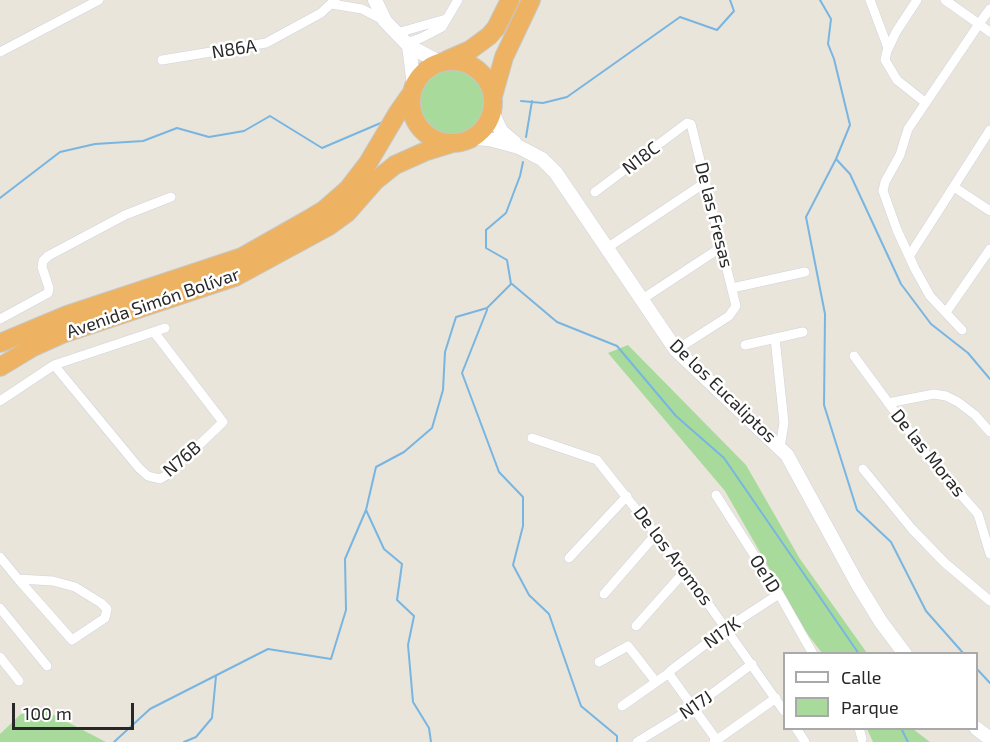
<!DOCTYPE html>
<html>
<head>
<meta charset="utf-8">
<style>
	body { margin:0 }
	#map { position:relative; width:990px; height:742px; overflow:hidden; background:#e9e5db; font-family:"Exo 2",sans-serif }
	canvas { display:block }
	.legend { position:absolute; left:783px; top:652px; width:195px; height:78px; box-sizing:border-box; background:#fff; border:2px solid #a9a9a9; margin:0; padding:8px 10px; list-style:none; font-size:18px; color:#282828 }
	.legend li { display:flex; align-items:center; gap:12px; height:30px }
	.legend b { width:30px; border:2px solid #a9a9a9 }
	.scale { position:absolute; left:12px; top:703px; width:122px; height:27px; box-sizing:border-box; border:3px solid #282828; border-top:0; padding-left:8px; font-size:18px; line-height:21px; white-space:nowrap; color:#282828; -webkit-text-stroke:4px #fff; paint-order:stroke }
</style>
</head>
<body>
<div id="map">
<canvas width="990" height="742"></canvas>
<ul class="legend">
<li><b style="height:8px;background:#fff"></b>Calle</li>
<li><b style="height:16px;background:#a8da9c"></b>Parque</li>
</ul>
<div class="scale">100 m</div>
</div>
<script>
const context = document.querySelector('canvas').getContext('2d');
context.lineJoin = 'round';
function fill(path, color) {
  context.fillStyle = color;
  context.fill(path, 'evenodd');
}
function toPath(rows) {
  const path = new Path2D();
  for (const r of rows) {
    if (r.length === 3) {
      path.moveTo(r[0] + r[2], r[1]);
      path.arc(r[0], r[1], r[2], 0, 2 * Math.PI);
      continue;
    }
    path.moveTo(r[0], r[1]);
    for (let i = 2; i < r.length; i += 2) path.lineTo(r[i], r[i + 1]);
  }
  return path;
}
function stroke(path, color, width, dash) {
  context.strokeStyle = color;
  context.lineWidth = width;
  context.lineCap = dash ? 'butt' : 'round';
  context.setLineDash(dash || []);
  context.stroke(path);
}
function write(font, color, halo, rows, align = 'center') {
  context.font = font + ' "Exo 2",sans-serif';
  context.lineWidth = 5;
  context.setLineDash([]);
  context.textBaseline = 'middle';
  context.strokeStyle = halo;
  context.fillStyle = color;
  for (const [text, x, y, turn = 0] of rows) {
    context.save();
    context.translate(x, y);
    context.rotate((+turn || 0) * Math.PI / 180);
    context.textAlign = isNaN(turn) ? turn : align;
    if (halo) context.strokeText(text, 0, 0);
    context.fillText(text, 0, 0);
    context.restore();
  }
}
fill(toPath([
	[453,103,37],
	[628,345,746,465,800,559,867,653,822,653,805,631,725,491,608,353],
	[44,710,106,742,0,742,0,734,21,714],
	[867,729,913,729,930,742,873,742]
]), '#a8da9c');
stroke(toPath([
	[820,0,831,19,828,44,834,59,850,125,836,159,806,217,825,314,824,405,857,510,891,542,926,611,964,654],
	[521,101,543,103,567,97,680,17,717,30,734,11,730,0],
	[526,137,532,101],
	[836,159,850,174,901,284,931,324,968,353,990,379],
	[0,198,60,152,95,144,143,141,177,128,209,137,244,131,270,116,322,148,383,122],
	[512,284,557,322,617,346,676,416,724,458,859,654],
	[487,310,462,373,499,472,523,497,523,526,513,565,529,595,549,614,581,706,617,736,617,742],
	[366,510,384,549,402,564,397,600,414,616,408,645,413,702,429,728,431,742],
	[976,668,990,683],
	[901,728,908,742],
	[114,742,150,709,268,649,331,659,346,610,345,559,366,510,376,467,404,452,432,428,443,390,445,352,456,317,487,308,511,284,507,260,486,248,486,230,506,213,520,176,523,162],
	[184,742,196,737,212,718,216,676]
]), '#78b5e1', 2);
const street = toPath([
	[870,0,888,48],
	[917,0,896,32,887,51,885,60,897,80,926,103],
	[945,0,979,24,908,129,900,155,885,182,883,191,897,230,915,269,930,296,962,330],
	[332,4,362,9,385,21],
	[990,9,979,24,990,32],
	[397,33,446,19],
	[406,43,421,38,442,27,458,0],
	[0,52,99,0],
	[162,60,266,43,321,13,335,0],
	[954,187,990,211],
	[595,192,687,123,691,124,736,306,729,316,676,350],
	[607,248,706,182],
	[910,255,990,130],
	[732,288,805,272],
	[641,300,723,246],
	[947,311,990,249],
	[0,319,48,293,49,288,42,267,43,261,48,256,125,215,171,197],
	[775,338,784,423,780,447],
	[745,345,803,332],
	[854,356,931,461,978,514,990,554],
	[54,365,139,468,148,476,160,479,170,473,223,422,154,332],
	[0,401,54,365,165,328],
	[888,403,934,394,946,396,958,402,975,415,990,432],
	[532,438,597,460,685,571,784,711],
	[863,469,912,529,945,563,990,601],
	[716,495,779,594,813,654],
	[0,557,18,579,72,640,105,618,107,609,101,603,75,587,53,581,18,579],
	[569,558,627,496],
	[604,594,657,533],
	[0,608,47,666],
	[636,626,685,571],
	[0,657,19,681],
	[599,662,628,646,656,682],
	[622,706,669,673],
	[796,728,805,742],
	[859,728,862,739],
	[637,742,694,707,752,664],
	[714,742,776,698],
	[718,742,669,674,670,671,727,628,779,594]
]);
const secondary = toPath([
	[375,0,385,21,409,46,439,62],
	[409,46,414,85],
	[492,112,501,131,515,143],
	[472,138,489,139,519,147,542,159,556,173,676,350,787,455,857,583,881,622,905,654],
	[976,728,990,739]
]);
const highway = toPath([
	[447,60,470,50,489,36,496,28,510,0],
	[452,102,41],
	[493,96,504,57,531,0],
	[0,343,67,315,242,257,309,219,324,210,348,189,368,163,397,114,411,94],
	[0,367,33,347,62,334,235,277,329,226,347,213,375,181,395,165,424,152,453,143]
]);
stroke(street, '#d0d1df', 10);
stroke(secondary, '#d0d1df', 15);
stroke(highway, '#c7c7c7', 20);
stroke(street, '#fff', 9);
stroke(secondary, '#fff', 14);
stroke(highway, '#edb362', 18);
write('18px', '#282828', '#fff', [
	["N86A",234,49,-9],
	["N18C",641,158,-37],
	["De las Fresas",714,215,76],
	["Avenida Simón Bolívar",153,303,-19],
	["De los Eucaliptos",723,391,44],
	["De las Moras",928,453,51],
	["N76B",182,459,-41],
	["De los Aromos",673,556,53],
	["Oe1D",765,574,58],
	["N17K",722,633,-35],
	["N17J",696,705,-34]
]);
</script>
</body>
</html>
